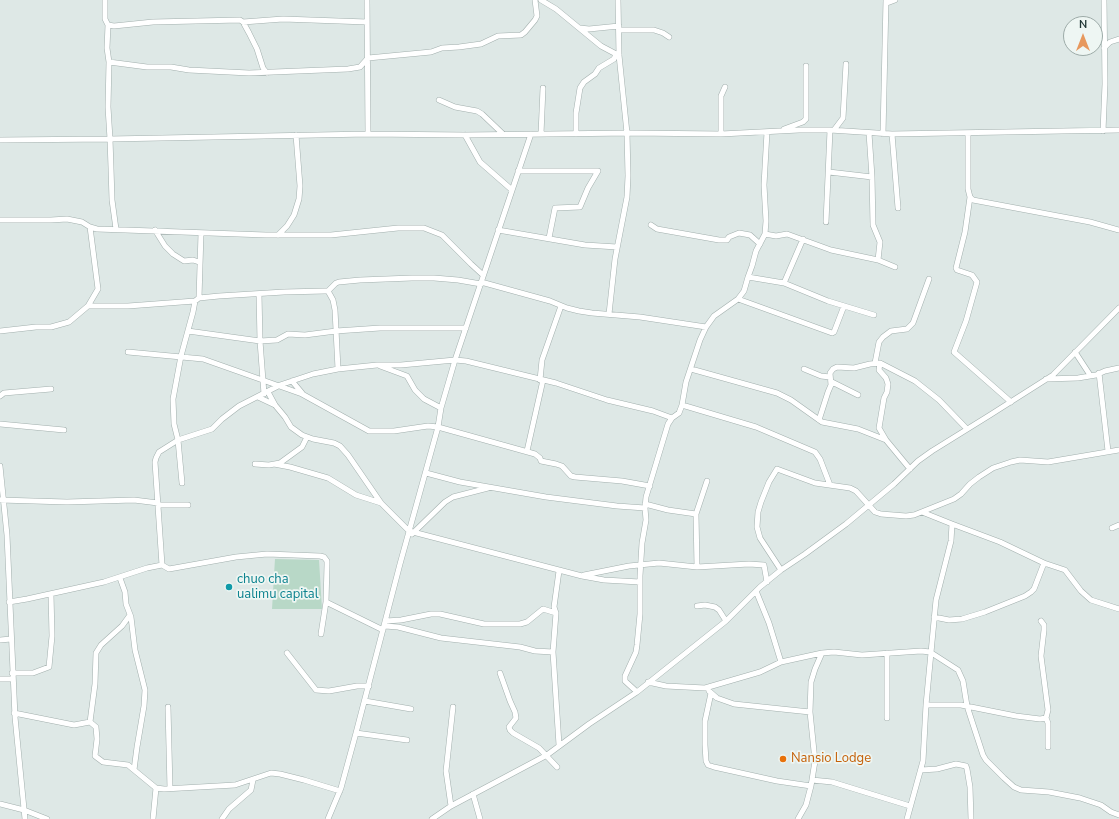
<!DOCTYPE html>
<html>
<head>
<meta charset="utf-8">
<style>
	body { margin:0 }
	#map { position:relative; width:1119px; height:819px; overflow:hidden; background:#dee8e6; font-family:"Nunito Sans",sans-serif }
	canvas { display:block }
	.north { position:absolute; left:1063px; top:16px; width:40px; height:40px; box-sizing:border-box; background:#eef6f3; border:1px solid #9caaa7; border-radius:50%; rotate:0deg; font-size:11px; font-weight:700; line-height:16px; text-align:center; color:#213735 }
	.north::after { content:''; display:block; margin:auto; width:14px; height:18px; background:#e7985d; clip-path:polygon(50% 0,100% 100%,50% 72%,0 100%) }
</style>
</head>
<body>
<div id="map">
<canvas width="1119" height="819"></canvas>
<div class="north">N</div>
</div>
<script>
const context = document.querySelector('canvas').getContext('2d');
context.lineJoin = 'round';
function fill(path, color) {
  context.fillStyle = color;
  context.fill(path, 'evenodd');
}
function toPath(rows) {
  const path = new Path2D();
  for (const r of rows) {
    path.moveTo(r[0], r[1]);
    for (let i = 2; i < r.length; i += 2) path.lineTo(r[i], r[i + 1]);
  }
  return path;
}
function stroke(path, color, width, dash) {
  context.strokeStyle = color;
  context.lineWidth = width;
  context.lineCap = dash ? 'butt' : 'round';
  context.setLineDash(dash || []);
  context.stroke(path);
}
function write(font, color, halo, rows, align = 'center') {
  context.font = font + ' "Nunito Sans",sans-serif';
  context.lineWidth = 3.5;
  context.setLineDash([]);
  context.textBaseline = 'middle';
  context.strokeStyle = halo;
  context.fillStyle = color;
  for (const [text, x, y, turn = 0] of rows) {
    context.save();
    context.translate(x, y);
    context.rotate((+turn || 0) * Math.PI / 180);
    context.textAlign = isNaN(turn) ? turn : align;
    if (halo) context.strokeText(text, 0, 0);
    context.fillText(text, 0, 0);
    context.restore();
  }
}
fill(toPath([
	[275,559,319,560,322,609,272,609]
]), '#b8d8c7');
const minor = toPath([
	[105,0,105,19,108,25,107,48,109,62,108,107,110,139,111,168,112,200,116,229],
	[367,0,368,134],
	[541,0,556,9,601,46,618,55],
	[887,3,895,0],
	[243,22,283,19,367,22],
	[108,25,114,26,153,22,240,20,243,22,249,33,257,49,263,68,267,73],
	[580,28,589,29,619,26],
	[619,30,654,30,663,33,669,37],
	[1104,48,1110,42,1119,39],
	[109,62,147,67,171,67,189,70,249,73,348,69,360,67,368,58,431,52,442,48,459,47,481,44,498,36,521,35,525,32,535,20,537,16,535,0],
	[439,100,455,107,477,111,482,114,503,134],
	[784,129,803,122,806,119,806,66],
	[834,130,843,118,846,64],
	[1103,131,1105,84,1104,0],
	[767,132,764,185,766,221,765,234,756,251,752,266,748,277,784,283,828,301,874,315],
	[869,133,872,177,873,225,880,242,878,260],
	[968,133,968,189,970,197,973,200,1090,222,1119,230],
	[541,134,543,88],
	[576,134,576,113,580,88,584,82,595,74,599,68,614,59,616,54],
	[721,134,721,96,725,87],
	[883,134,886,0],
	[892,134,898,208],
	[465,135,480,162,512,190],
	[0,140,110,139,368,134,465,135,632,133,721,134,799,130,830,130,892,134,1119,130],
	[518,171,598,171,588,188,580,207,555,208,549,238],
	[829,172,872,177],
	[970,197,965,232,956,268,957,270,972,275,977,282,966,321,954,352,1011,402],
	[0,220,51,220,67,219,82,222,90,227,97,229,266,235,331,235,398,228,424,228,442,235,471,264,483,275],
	[826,222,830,130],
	[651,225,657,229,719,240,727,240,729,237,739,233,750,235,760,244],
	[155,230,165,246,173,254,184,261,193,260,199,262],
	[498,230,585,245,617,247],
	[765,234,776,236,787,234,831,250,878,260,895,267],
	[278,235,287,226,294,215,299,199,300,186,296,135],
	[481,282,550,301,567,308,579,311,592,313,640,317,706,327],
	[784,283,803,239],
	[328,291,333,300,335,310,338,369],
	[199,298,201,233],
	[738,299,832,333,834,332,844,306],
	[88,306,128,306,195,301,199,298,219,296,284,292,325,291,328,291,336,283,339,282,360,280,412,278,434,278,458,280,481,284],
	[609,314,615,259,627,197,628,176,627,133,619,55,618,0],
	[0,331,36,327,51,327,69,322,88,306,98,289,90,227],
	[188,331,260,341,259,294],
	[128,352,203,359,302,394,369,431,394,431,428,426,438,427,535,454,540,458,541,461,556,464,562,466,571,476,575,477,622,481,650,486],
	[1075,352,1090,375],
	[875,363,879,342,883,337,891,331,907,329,913,323,929,279],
	[880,363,879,370,886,378,888,384,887,392,884,398,879,428,886,440,910,469],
	[380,366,407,376,415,390,424,399,441,408],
	[691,369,777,393,791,400,822,422,858,429,886,440],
	[804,369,821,376,830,377],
	[1099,373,1108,451],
	[1046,379,1078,378,1096,375,1105,371,1119,368],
	[540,380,542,360,561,306],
	[292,381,302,393],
	[832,382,858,395],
	[268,392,275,405],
	[264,394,260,341,277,340,288,334,305,335,336,331,380,328,466,328],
	[0,396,4,393,51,389],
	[258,397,275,405,285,417,291,427,302,435,313,439,334,443,340,446,348,455,381,503,409,531,582,576,604,580,640,582],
	[682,405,756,427,815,452,820,459,830,485],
	[819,420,828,392,831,385,830,373,833,369,837,367,854,368,870,364,880,363,915,381,939,400,967,429],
	[0,424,64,430],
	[527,451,543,380],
	[255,464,269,465,280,463,302,447,307,437],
	[274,464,290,467,328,478,356,495,381,503],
	[0,466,7,535,15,717,25,819],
	[426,473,460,482,546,497,617,506,645,508],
	[182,483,178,440,174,424,173,399,181,356,193,312,195,301],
	[0,500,67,502,134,500,158,503],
	[645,504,668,510,696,514],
	[158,505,188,505],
	[922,512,952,524,1000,542,1044,563,1065,570,1081,591,1091,600,1119,609],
	[1112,528,1119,525],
	[412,534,445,502,453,497,488,488],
	[162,565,155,462,156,458,159,452,178,440,212,429,222,419,239,406,280,385,313,374,338,369,377,365,401,365,455,360,466,361,556,383,607,400,653,411,672,418],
	[697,567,696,514,707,481],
	[781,570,760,538,757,527,758,512,761,502,769,482,777,469,815,483,850,488,856,491,875,512,881,514,906,516,914,515,954,499,961,494,970,484,979,477,993,468,1011,462,1020,460,1048,462,1119,450],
	[559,571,554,607,556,613,553,652,559,745],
	[584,575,629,566,659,563,697,567,749,564,764,565,767,582],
	[120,578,125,592,126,604,131,617,135,650,145,690,144,706,137,747,134,770],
	[756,591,769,623,781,662],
	[9,602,27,599,104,582,147,568,162,565,169,569,236,557,267,554,320,556,324,557,327,561,327,565,326,602,321,634],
	[326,602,383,630],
	[697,606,705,605,715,607,719,610,726,621],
	[934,617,949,620,962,619,985,612,1025,596,1031,592,1034,589,1044,563],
	[386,621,401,620,431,614,440,614,484,624,520,624,527,622,543,609,556,613],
	[385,626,398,627,441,638,520,647,535,651,553,652],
	[0,640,11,639],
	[287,653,316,690,329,691,357,686,369,686],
	[887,653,887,718],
	[12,673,33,673,49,667,52,636,51,594],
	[500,673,510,701,515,712,516,718,509,727,510,730,513,733,539,748,557,767],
	[0,679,13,679],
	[648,682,666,686,705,688,760,672,781,662,822,653,834,652,862,655,921,651,930,652,958,670,963,681,967,706,983,755,986,760,1004,778,1014,787,1021,790,1049,792,1080,798,1101,805,1111,812,1119,815],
	[709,691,717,698,734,704,810,712],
	[637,692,625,681,625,676,636,652,637,645,640,614,640,576,642,543,646,520,645,508,646,497,668,424,672,418,679,413,682,405,686,382,700,340,706,327,714,316,738,299,744,291,748,277],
	[711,693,705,721,705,745,706,761,708,765,714,767,777,781,811,786],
	[365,701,411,709],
	[926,705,961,705,1016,716,1040,719,1046,718,1048,710,1041,656,1044,630,1044,625,1041,621],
	[168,707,170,789],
	[14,713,74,725,90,722,95,684,96,653,101,645,122,626,130,615],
	[1046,718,1048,723,1048,747],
	[90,722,96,727,97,739,95,756,103,762,128,765,156,788,164,789,235,785,271,773,280,774,304,780,340,791],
	[356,733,407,740],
	[921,770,937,769,956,764,966,766,967,769,970,787,971,819],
	[812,780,832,782,910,806],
	[473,794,480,819],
	[0,804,24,810,47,819],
	[451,806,446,771,453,707],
	[153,819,156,788],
	[222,819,229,809,251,790,253,780],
	[328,819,341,788,356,733,400,564,438,427,441,408,455,360,531,134],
	[432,819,451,806,547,755,589,724,637,692,726,621,760,587,781,570,805,554,846,524,894,484,918,461,932,451,990,415,1053,375,1119,308],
	[798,819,806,805,811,786,815,761,810,712,811,682,815,669,822,653],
	[907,819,923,761,926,705,936,600,951,541,952,524]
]);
stroke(minor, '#a2afad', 6);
stroke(minor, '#fff', 5);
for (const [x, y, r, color] of [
	[229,587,4,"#0f9aa8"],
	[783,759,4,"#e8710a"]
]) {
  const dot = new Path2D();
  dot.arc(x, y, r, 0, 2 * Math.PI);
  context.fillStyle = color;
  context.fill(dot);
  stroke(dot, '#eef6f3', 1.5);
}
write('13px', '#0d838f', '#eef6f3', [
	["chuo cha",237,580],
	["ualimu capital",237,595]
], 'left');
write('13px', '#c56008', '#eef6f3', [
	["Nansio Lodge",791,759]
], 'left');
</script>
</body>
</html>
